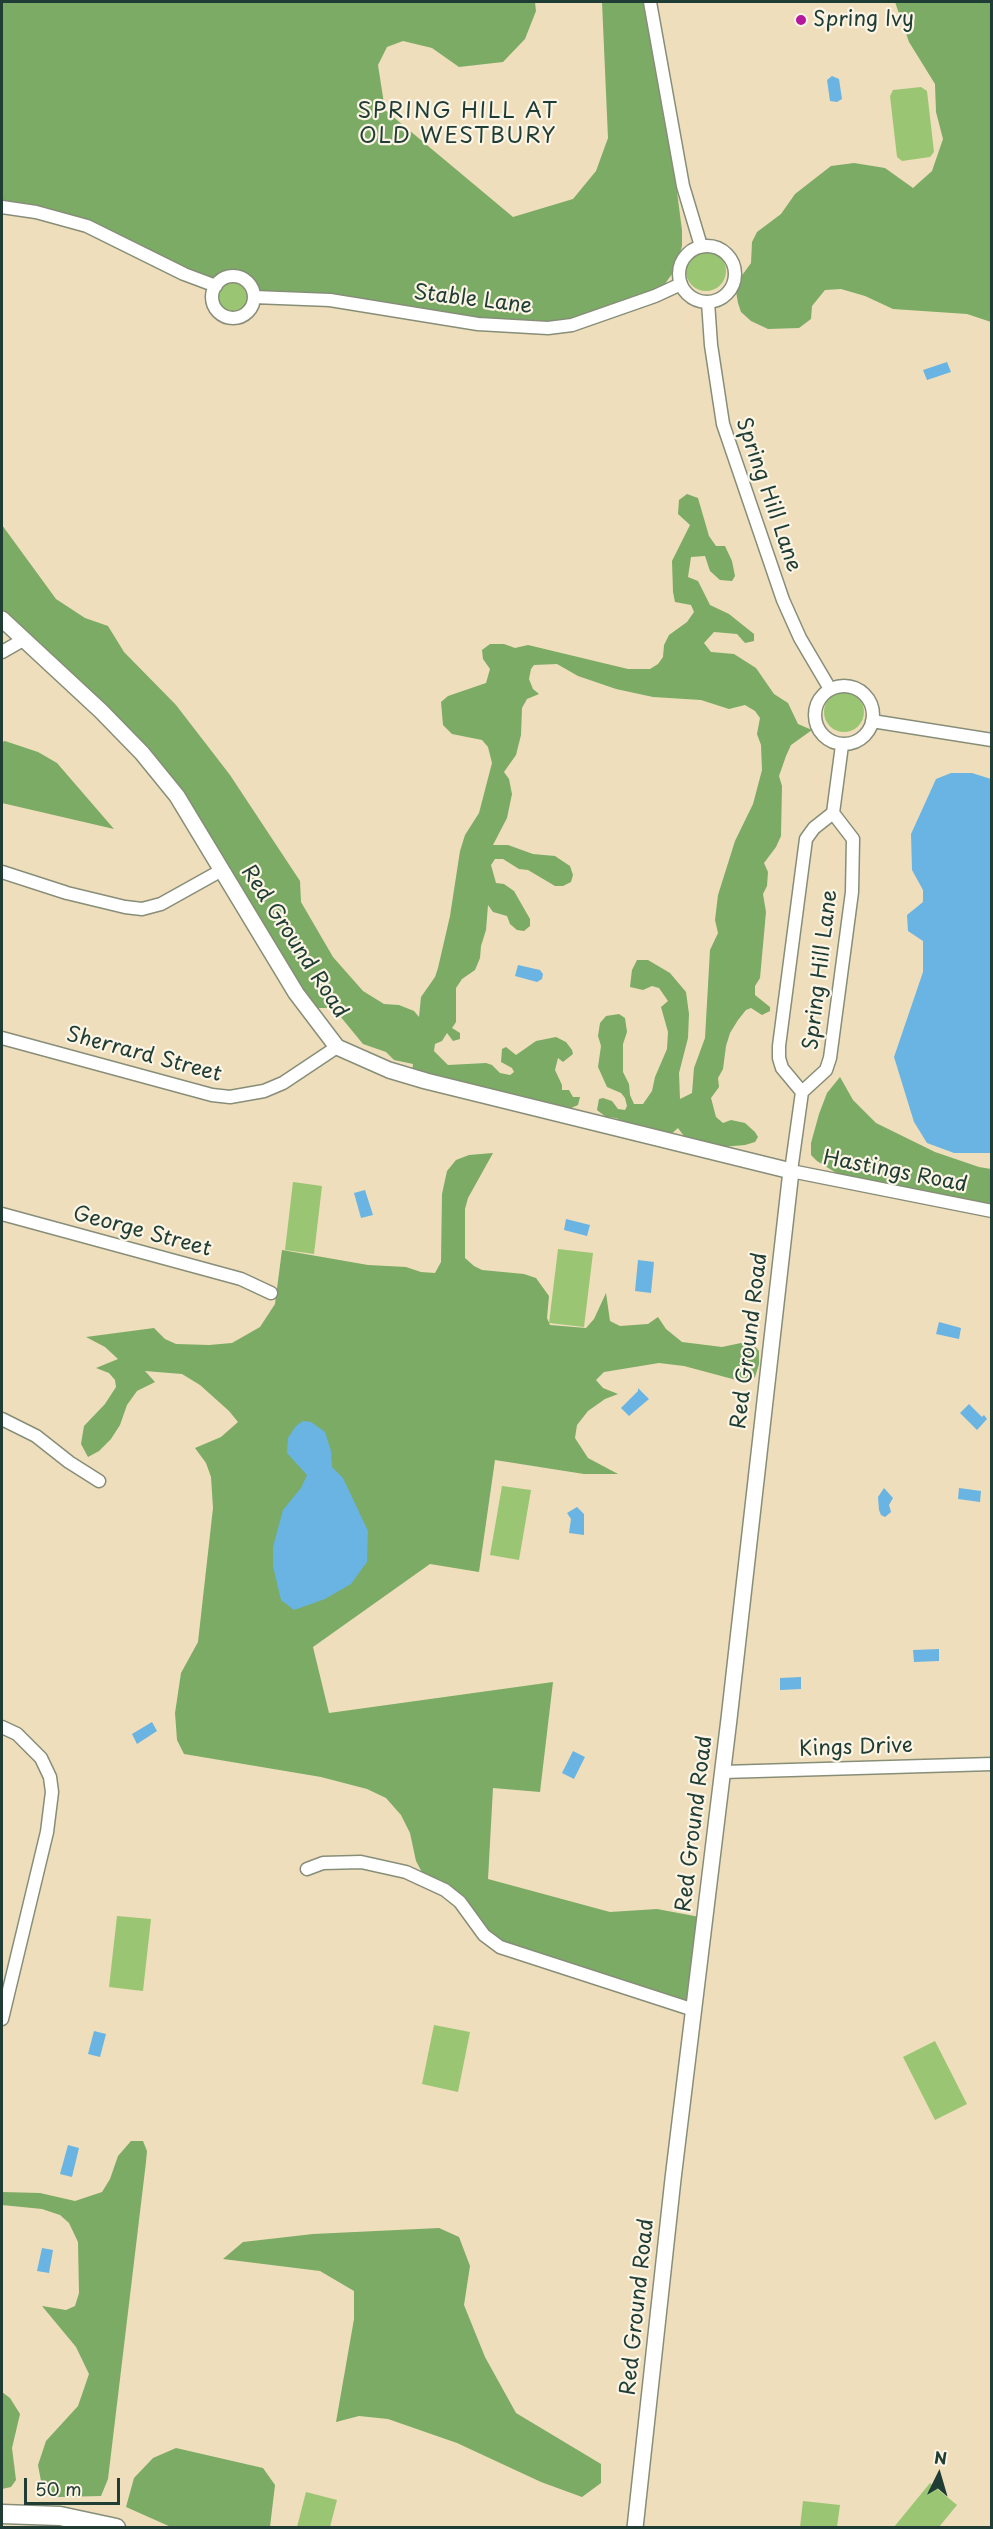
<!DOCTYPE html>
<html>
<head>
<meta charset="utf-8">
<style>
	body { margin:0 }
	#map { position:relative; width:993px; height:2529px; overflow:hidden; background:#efdebc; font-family:"Playpen Sans",sans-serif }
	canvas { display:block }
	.frame { position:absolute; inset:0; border:3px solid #1f3d34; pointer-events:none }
	.north { position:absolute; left:909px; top:2445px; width:60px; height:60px; -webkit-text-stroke:4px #fcf5e5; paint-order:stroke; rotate:5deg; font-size:16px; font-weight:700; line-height:24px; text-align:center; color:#1f3d34 }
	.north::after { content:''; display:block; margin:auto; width:21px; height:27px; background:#1f3d34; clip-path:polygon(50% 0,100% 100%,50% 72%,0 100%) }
	.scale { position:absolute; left:24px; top:2478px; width:96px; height:27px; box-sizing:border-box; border:3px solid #1f3d34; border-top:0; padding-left:8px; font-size:18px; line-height:21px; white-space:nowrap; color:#1f3d34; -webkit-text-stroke:4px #fcf5e5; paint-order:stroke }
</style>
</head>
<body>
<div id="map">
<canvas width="993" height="2529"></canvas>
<div class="frame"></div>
<div class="north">N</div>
<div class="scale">50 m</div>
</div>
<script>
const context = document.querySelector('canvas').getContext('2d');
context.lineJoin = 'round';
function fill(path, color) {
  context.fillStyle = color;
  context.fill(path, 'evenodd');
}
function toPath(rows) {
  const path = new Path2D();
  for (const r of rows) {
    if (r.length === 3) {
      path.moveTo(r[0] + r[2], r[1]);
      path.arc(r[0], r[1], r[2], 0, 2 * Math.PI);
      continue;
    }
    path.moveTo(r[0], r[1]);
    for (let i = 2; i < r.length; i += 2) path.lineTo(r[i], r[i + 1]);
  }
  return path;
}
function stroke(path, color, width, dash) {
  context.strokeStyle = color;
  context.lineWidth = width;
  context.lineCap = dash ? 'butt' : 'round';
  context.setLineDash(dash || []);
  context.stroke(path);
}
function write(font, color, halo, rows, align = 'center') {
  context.font = font + ' "Playpen Sans",sans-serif';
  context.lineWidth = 4.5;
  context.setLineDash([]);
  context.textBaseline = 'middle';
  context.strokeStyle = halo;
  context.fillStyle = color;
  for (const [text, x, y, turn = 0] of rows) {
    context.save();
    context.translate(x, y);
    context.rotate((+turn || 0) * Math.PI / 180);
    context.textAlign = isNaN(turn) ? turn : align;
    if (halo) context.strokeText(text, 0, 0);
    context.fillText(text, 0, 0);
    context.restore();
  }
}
fill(toPath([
	[921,87,927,91,934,152,930,157,902,161,897,157,890,96,893,90],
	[706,271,20],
	[234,297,17],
	[844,712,20],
	[293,1182,322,1186,314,1254,285,1250],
	[558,1249,593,1253,584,1327,549,1323],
	[502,1486,531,1490,519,1560,490,1555],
	[117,1916,151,1919,143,1991,109,1987],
	[434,2025,470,2032,458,2092,422,2084],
	[935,2041,967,2104,935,2120,903,2057],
	[930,2483,957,2505,939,2527,894,2527],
	[306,2492,337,2500,330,2527,297,2527],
	[803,2501,840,2505,837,2527,800,2527]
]), '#9ac673');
fill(toPath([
	[2,2,535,2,536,11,525,39,503,62,459,67,432,48,403,41,387,47,378,65,385,110,513,217,573,199,596,171,608,138,602,2,650,2,655,24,682,230,682,246,675,270,664,285,655,291,548,328,253,293,247,282,239,277,230,277,218,282,87,226,2,207],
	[895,2,991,2,991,322,967,314,893,309,865,296,841,289,825,290,812,306,811,319,799,328,768,329,751,321,741,312,738,303,735,285,751,263,752,242,757,232,781,214,795,194,831,166,854,163,885,168,913,188,932,171,943,139,936,112,935,84,909,42],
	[687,494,698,498,709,536,716,546,725,546,732,561,735,576,732,581,720,580,710,571,705,556,691,557,688,577,698,581,710,605,729,614,754,634,754,641,745,643,737,634,714,632,704,643,711,652,734,654,756,668,774,694,788,703,798,724,812,730,791,745,786,756,779,776,782,786,781,836,776,847,764,863,768,872,767,886,763,894,766,912,760,978,755,986,755,995,770,1007,770,1011,762,1015,751,1008,746,1010,738,1020,730,1033,726,1046,723,1069,718,1078,719,1087,711,1098,716,1117,723,1123,731,1120,745,1123,755,1132,758,1137,755,1142,745,1145,722,1147,686,1139,678,1128,669,1136,630,1125,616,1118,606,1117,597,1110,599,1099,603,1098,612,1101,618,1109,625,1110,627,1106,625,1098,621,1093,607,1087,598,1067,601,1046,598,1036,600,1023,606,1016,619,1014,625,1018,627,1032,623,1044,623,1072,629,1084,630,1095,634,1104,643,1104,652,1091,655,1077,667,1049,668,1032,661,1007,668,1001,659,988,652,986,643,990,630,987,632,970,637,960,648,960,670,973,686,992,689,1014,688,1038,679,1073,680,1099,692,1093,694,1068,705,1038,710,950,718,933,715,920,718,895,735,841,753,804,762,770,761,745,757,734,760,718,755,711,745,705,729,709,701,700,653,697,616,689,578,676,557,664,534,665,531,669,529,679,533,689,539,694,527,699,522,708,521,735,516,755,504,772,509,779,512,794,507,818,493,845,508,845,533,854,555,856,570,866,573,875,571,882,563,886,555,886,528,870,519,869,503,859,495,859,491,865,496,883,504,884,514,891,530,919,530,926,524,931,517,930,510,924,507,916,493,912,488,905,486,930,481,946,480,958,475,970,462,979,456,988,456,1022,452,1028,460,1033,460,1039,453,1041,447,1033,442,1041,435,1044,434,1051,448,1065,486,1063,492,1065,500,1073,510,1075,514,1072,512,1068,501,1062,502,1049,506,1047,516,1055,536,1041,556,1037,566,1042,572,1050,573,1054,563,1062,558,1058,555,1070,562,1085,562,1090,569,1090,573,1097,580,1097,578,1105,569,1109,412,1073,413,1064,394,1060,386,1052,363,1044,335,1010,327,1008,313,1008,277,946,263,931,179,794,169,773,2,609,2,525,56,599,85,618,108,626,124,652,176,705,230,775,300,881,301,902,333,957,363,991,384,1004,399,1005,414,1011,419,1017,421,997,435,977,438,968,450,916,460,851,465,835,479,813,492,763,488,747,482,740,452,734,443,725,441,702,448,696,486,683,490,669,483,659,482,650,490,644,504,644,515,648,528,645,628,669,650,669,658,664,663,657,664,645,669,635,687,622,694,612,691,605,675,602,673,592,672,561,690,525,678,514,679,500],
	[5,741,38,752,57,763,114,829,2,803,2,742],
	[840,1077,853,1100,876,1123,935,1152,979,1167,991,1169,991,1206,863,1181,838,1174,817,1161,811,1155,811,1143,819,1114,827,1093],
	[493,1153,468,1198,465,1209,465,1258,474,1266,482,1270,524,1274,536,1278,549,1296,547,1318,550,1325,586,1328,594,1319,606,1293,610,1321,620,1326,648,1324,658,1317,666,1329,682,1342,722,1347,741,1343,754,1345,759,1351,759,1364,755,1377,749,1381,740,1381,684,1366,659,1363,604,1372,596,1380,603,1388,618,1394,605,1399,588,1411,577,1425,575,1438,588,1458,618,1474,584,1474,495,1460,479,1572,430,1564,313,1647,329,1713,553,1682,540,1792,493,1788,488,1879,610,1912,657,1909,705,1918,693,2009,510,1951,426,1880,416,1861,410,1833,401,1815,386,1798,367,1789,321,1777,184,1754,177,1740,175,1713,181,1673,198,1642,213,1508,211,1477,206,1463,195,1448,221,1437,238,1422,229,1411,200,1385,182,1374,145,1371,155,1382,137,1391,127,1405,120,1425,111,1439,99,1451,88,1457,81,1444,84,1426,105,1404,116,1387,115,1380,109,1373,96,1368,118,1359,105,1347,86,1337,154,1328,165,1339,176,1344,209,1345,232,1343,260,1327,275,1304,282,1250,368,1265,406,1267,421,1272,435,1273,441,1262,442,1194,447,1171,456,1160,469,1155],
	[131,2141,143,2141,147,2151,146,2162,108,2479,101,2496,59,2497,43,2492,38,2465,46,2441,78,2406,89,2374,76,2347,42,2306,66,2310,75,2306,79,2293,78,2242,69,2223,60,2215,42,2209,2,2205,2,2192,40,2193,75,2201,102,2192,110,2179,118,2156],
	[439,2228,459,2237,470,2266,464,2305,485,2357,516,2413,601,2464,601,2483,582,2497,541,2482,457,2443,388,2419,359,2416,336,2422,354,2319,354,2291,320,2271,223,2259,243,2242,313,2234],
	[2,2392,10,2398,20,2414,12,2448,16,2480,11,2487,2,2489],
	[176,2448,263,2468,275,2485,270,2527,171,2527,126,2507,134,2478,153,2458]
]), '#7bab65');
fill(toPath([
	[832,76,839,79,842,99,837,102,830,101,827,80],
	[947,362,951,372,927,380,923,370],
	[951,773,972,773,991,779,991,1153,954,1153,927,1143,914,1122,894,1057,923,972,923,941,908,931,907,915,923,902,923,890,912,870,911,834,936,779],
	[518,965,540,970,543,974,542,979,537,982,515,976],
	[365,1190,373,1215,361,1218,354,1193],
	[566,1219,590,1225,587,1236,564,1230],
	[638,1260,654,1262,651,1293,635,1291],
	[939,1322,961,1328,959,1339,936,1334],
	[638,1388,649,1399,629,1416,621,1408,638,1391],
	[969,1404,982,1417,984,1415,987,1419,977,1430,960,1413],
	[303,1421,311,1422,325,1432,331,1451,332,1467,343,1478,368,1531,367,1562,351,1584,325,1599,294,1610,281,1600,273,1566,273,1547,283,1510,301,1488,307,1475,287,1453,288,1438,296,1426],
	[884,1488,893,1498,889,1505,891,1512,885,1517,881,1515,879,1510,878,1497],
	[959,1488,981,1491,980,1502,958,1499],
	[577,1507,584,1514,584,1535,569,1533,571,1519,567,1513],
	[939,1649,939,1661,914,1662,913,1650],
	[801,1677,801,1689,780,1690,780,1678],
	[152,1722,157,1731,137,1744,132,1734],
	[573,1751,585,1757,574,1779,562,1773],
	[94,2031,106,2034,100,2057,88,2054],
	[68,2145,79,2148,72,2177,60,2174],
	[42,2248,53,2250,49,2273,37,2271]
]), '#69b4e2');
const minor = toPath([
	[650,2,683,186,701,246],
	[2,207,36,212,87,226,184,274,216,286],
	[707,274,28],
	[233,297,21],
	[254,297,330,300,478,324,548,328,572,325,655,296,681,284],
	[708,302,711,345,723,424,783,600,800,638,830,689],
	[2,652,23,640],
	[844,715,29],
	[872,721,992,740],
	[833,813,853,839,852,892,830,1058,826,1070,802,1092,791,1171,992,1211],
	[2,872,67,893,125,907,142,909,161,904,222,870],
	[2,1038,212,1095,230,1097,264,1091,283,1083,337,1047],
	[802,1092,782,1068,779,1058,779,1046,806,839,814,828,833,813,842,745],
	[2,1214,241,1279,271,1293],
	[2,1419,36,1436,69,1462,99,1481],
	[2,1727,17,1734,41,1758,50,1777,52,1792,47,1832,2,2019],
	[723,1772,992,1764],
	[307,1869,323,1863,361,1862,406,1872,445,1890,460,1902,484,1935,500,1947,694,2010]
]);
const tertiary = toPath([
	[2,619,101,711,142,753,177,796,296,993,337,1047,389,1070,426,1081,791,1171,729,1719,673,2179,635,2528]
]);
const secondary = toPath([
	[2,2514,60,2516,116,2528]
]);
stroke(minor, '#878e78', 15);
stroke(tertiary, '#878e78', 18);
stroke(secondary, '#878e78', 21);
stroke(minor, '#fff', 12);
stroke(tertiary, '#fff', 15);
stroke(secondary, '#fff', 18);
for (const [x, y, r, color] of [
	[801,20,6,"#b5179e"]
]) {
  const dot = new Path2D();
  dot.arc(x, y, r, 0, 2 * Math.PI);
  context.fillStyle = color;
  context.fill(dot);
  stroke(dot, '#fcf5e5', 2);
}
write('21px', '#1f3d34', '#fcf5e5', [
	["Spring Ivy",813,20]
], 'left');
write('21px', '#1f3d34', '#fcf5e5', [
	["Stable Lane",473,300,7],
	["Spring Hill Lane",768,495,71],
	["Red Ground Road",294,942,57],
	["Spring Hill Lane",821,970,-83],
	["Sherrard Street",144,1055,15],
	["Hastings Road",895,1172,11],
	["George Street",142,1232,15],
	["Red Ground Road",750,1341,-83],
	["Kings Drive",856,1748,-2],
	["Red Ground Road",695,1824,-83],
	["Red Ground Road",638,2307,-84]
]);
context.letterSpacing = '1.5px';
write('22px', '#1f3d34', '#fcf5e5', [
	["SPRING HILL AT",458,112],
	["OLD WESTBURY",458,137]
]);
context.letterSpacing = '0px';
</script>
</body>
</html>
